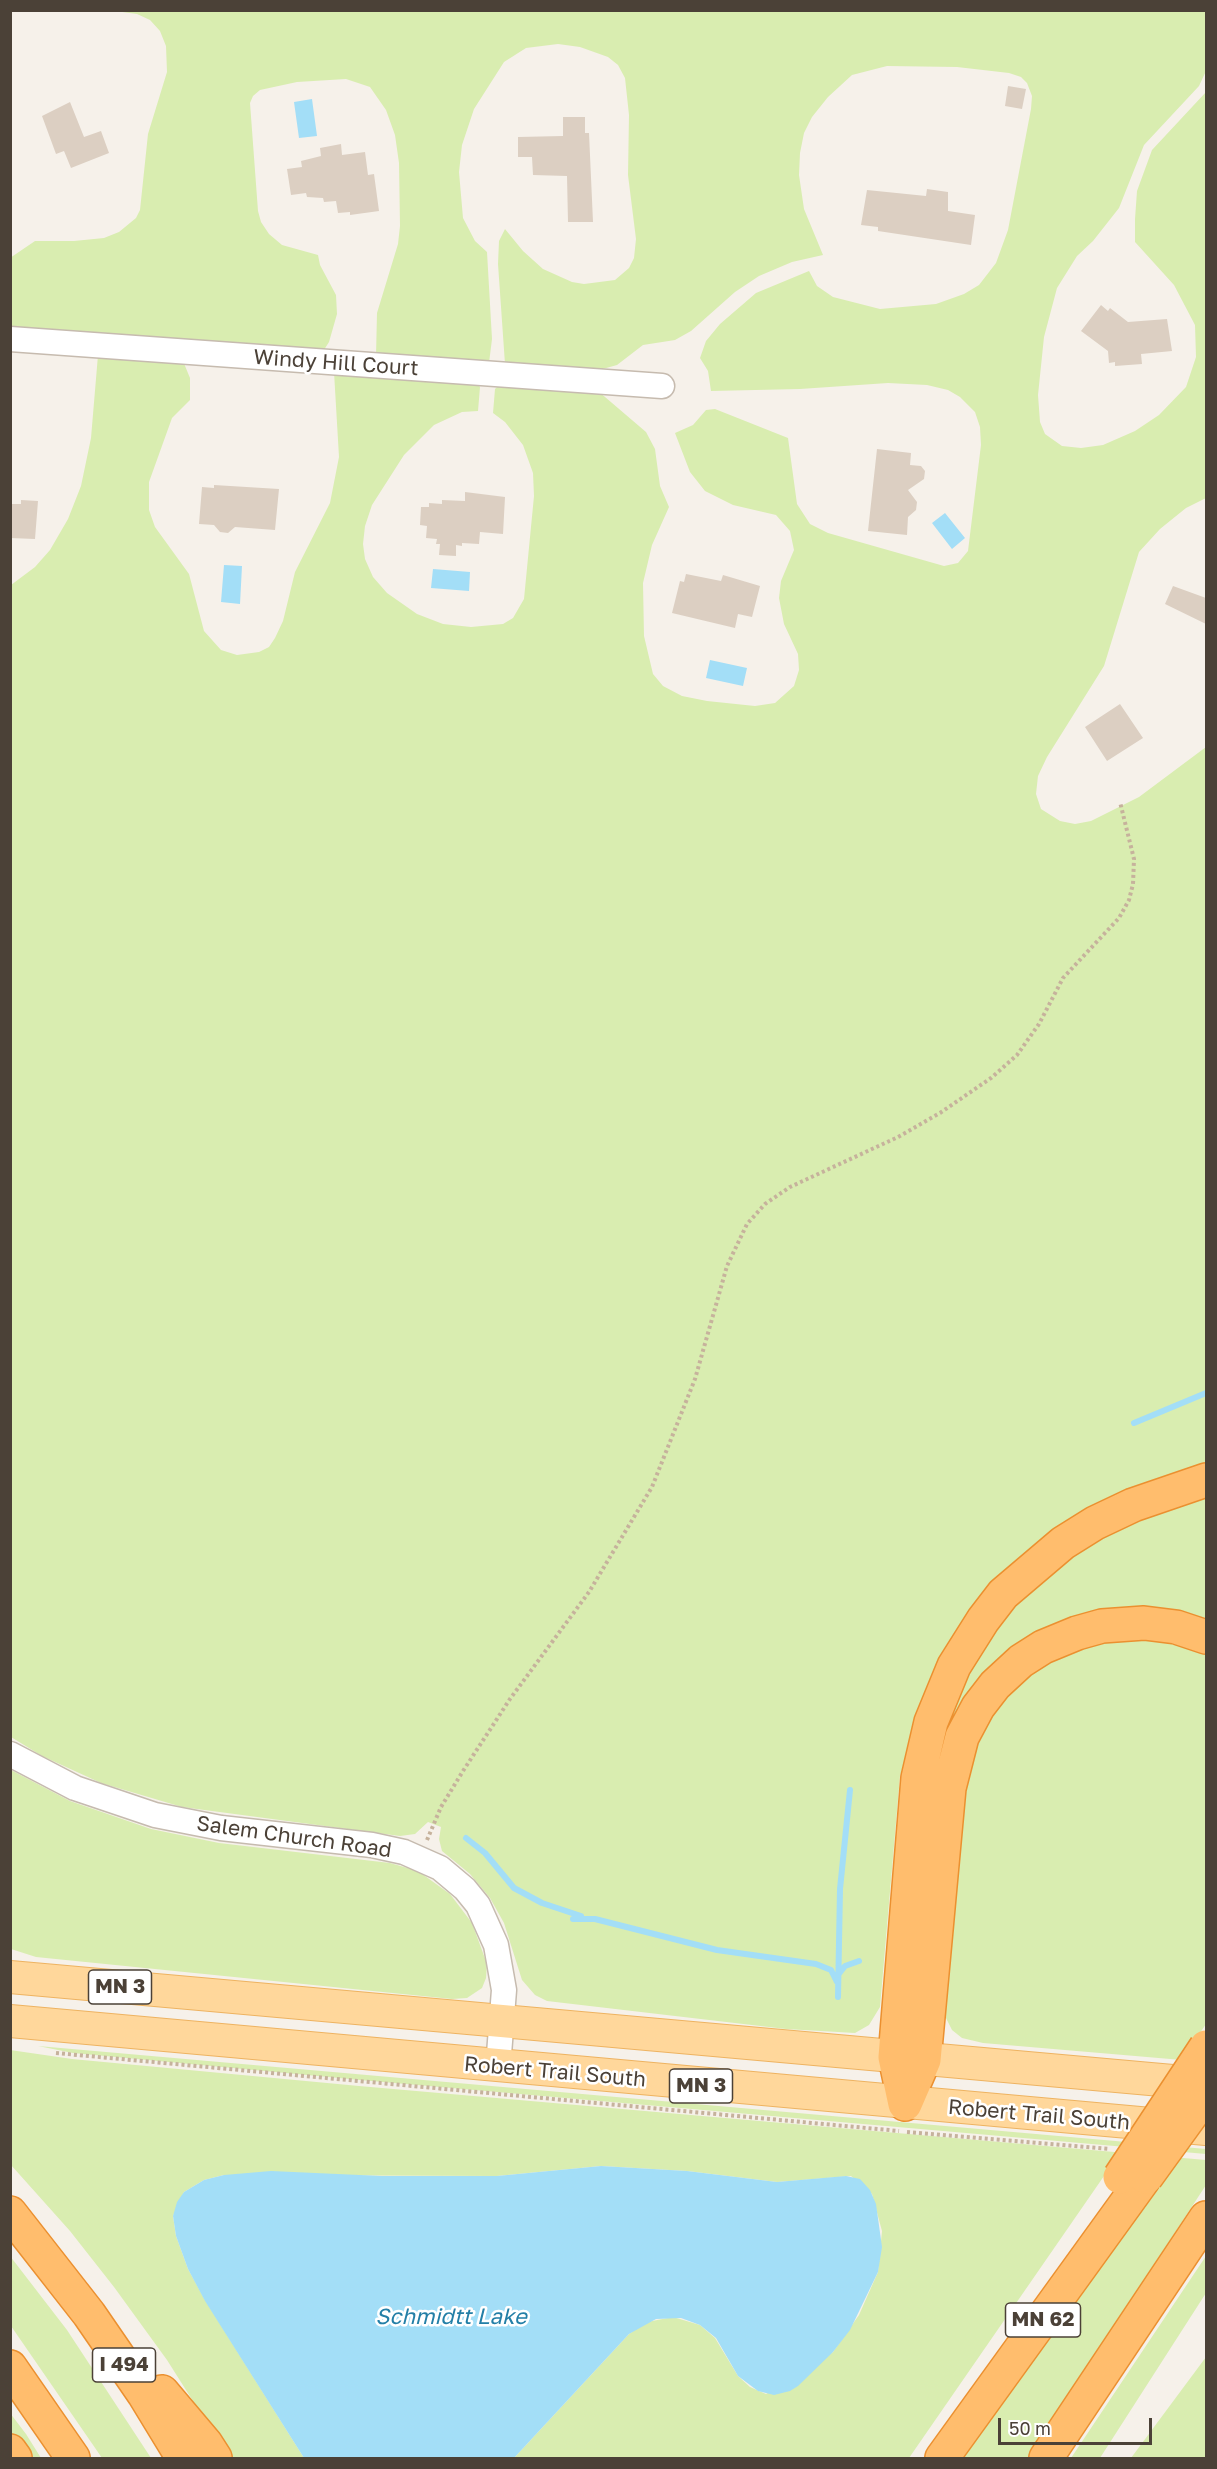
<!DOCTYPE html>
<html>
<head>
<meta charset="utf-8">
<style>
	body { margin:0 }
	#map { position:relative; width:1217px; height:2469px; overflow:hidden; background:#f6f1ea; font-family:"Golos Text",sans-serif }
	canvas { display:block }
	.frame { position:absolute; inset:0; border:12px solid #4b4137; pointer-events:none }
	.scale { position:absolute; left:998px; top:2418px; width:154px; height:27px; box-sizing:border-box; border:3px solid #4b4137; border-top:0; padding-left:8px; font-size:18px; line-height:21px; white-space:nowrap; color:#4b4137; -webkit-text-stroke:4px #fff; paint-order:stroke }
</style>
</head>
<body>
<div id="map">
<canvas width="1217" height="2469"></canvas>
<div class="frame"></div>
<div class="scale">50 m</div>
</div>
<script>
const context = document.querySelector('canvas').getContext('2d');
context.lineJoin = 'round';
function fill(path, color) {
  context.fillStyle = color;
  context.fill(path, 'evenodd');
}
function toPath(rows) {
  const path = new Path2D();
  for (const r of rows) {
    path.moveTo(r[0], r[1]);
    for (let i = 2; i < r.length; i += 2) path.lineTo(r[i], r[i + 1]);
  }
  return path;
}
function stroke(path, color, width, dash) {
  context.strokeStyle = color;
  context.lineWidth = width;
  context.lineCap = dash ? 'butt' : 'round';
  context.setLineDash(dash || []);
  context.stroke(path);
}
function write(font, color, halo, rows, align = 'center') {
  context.font = font + ' "Golos Text",sans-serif';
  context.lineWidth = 5;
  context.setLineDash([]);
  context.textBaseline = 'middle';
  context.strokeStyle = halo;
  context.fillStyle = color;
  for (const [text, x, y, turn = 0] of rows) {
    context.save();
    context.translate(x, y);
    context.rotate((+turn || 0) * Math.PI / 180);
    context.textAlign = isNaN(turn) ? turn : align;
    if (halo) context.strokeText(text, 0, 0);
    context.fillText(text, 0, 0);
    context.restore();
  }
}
fill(toPath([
	[115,11,1206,11,1206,71,1199,86,1144,145,1119,208,1093,241,1077,256,1057,288,1044,337,1038,395,1040,422,1045,434,1062,446,1081,448,1103,445,1135,431,1159,415,1186,387,1196,357,1195,325,1174,285,1135,242,1135,219,1137,191,1152,150,1206,92,1206,498,1186,508,1160,529,1139,552,1104,666,1047,757,1038,776,1036,794,1041,809,1060,821,1075,824,1091,821,1139,797,1206,747,1206,1468,1098,1508,918,1715,900,1776,880,2007,869,2025,855,2033,786,2029,547,2001,535,1995,522,1980,504,1923,490,1898,470,1874,442,1851,439,1839,441,1827,428,1822,415,1834,400,1836,182,1807,101,1783,42,1756,11,1737,11,585,35,567,50,550,68,519,81,486,91,438,98,355,183,361,190,378,190,400,172,418,149,482,149,510,155,527,189,574,204,631,221,650,237,655,259,652,269,647,275,638,283,621,295,572,330,503,339,457,334,372,476,382,480,387,478,411,462,412,434,425,404,455,372,505,365,526,363,544,365,559,373,577,387,593,417,614,443,624,471,627,503,624,513,618,524,599,534,496,533,473,523,445,505,422,493,413,495,389,501,383,598,391,646,432,655,449,660,486,669,507,652,545,643,583,644,636,653,674,663,686,682,696,707,701,755,706,775,703,794,686,799,670,798,654,784,624,779,598,781,581,794,550,790,531,776,515,733,505,705,491,690,472,675,433,693,425,706,410,715,409,788,438,797,504,810,524,828,533,944,566,958,563,968,551,981,445,980,427,975,412,960,397,948,390,927,385,888,383,800,389,711,391,708,371,700,358,706,341,720,324,756,293,809,271,817,286,833,297,880,309,936,304,964,294,979,285,996,263,1008,230,1031,109,1032,96,1027,83,1021,77,1009,73,957,67,887,66,852,75,828,97,812,117,804,133,800,153,799,175,804,209,823,255,792,262,759,276,735,292,691,331,675,340,643,345,617,365,599,370,505,364,498,264,499,241,505,229,523,251,543,269,572,282,584,284,615,280,629,268,634,258,636,239,628,175,629,115,625,78,618,65,608,57,580,47,558,44,526,48,504,62,474,109,462,145,459,172,463,218,475,241,487,252,492,339,489,363,376,356,377,313,398,244,400,226,399,163,395,135,386,110,370,87,346,79,297,82,260,90,253,96,250,103,258,211,261,222,269,234,282,245,318,255,320,265,336,295,337,314,329,342,322,353,11,330,10,258,35,241,74,241,104,238,119,232,136,218,140,210,148,134,167,72,166,46,160,31,150,20,137,14],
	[1206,1493,1206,1625,1065,1625,941,1768,932,1764,949,1705,1002,1613,1084,1542],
	[1104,1639,1166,1639,1206,1652,1206,2024,1182,2060,983,2043,962,2038,952,2030,946,2018,943,2001,958,1814,969,1757,989,1715,1035,1667],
	[11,1770,70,1801,151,1829,219,1843,390,1863,418,1871,450,1894,472,1923,487,1964,486,1978,482,1988,467,1998,452,1999,36,1957,11,1949],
	[38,2046,1206,2149,1206,2154,360,2080,73,2053],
	[10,2050,72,2059,359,2086,1206,2160,1206,2185,1028,2458,962,2458,1163,2182,1104,2176,909,2458,514,2458,629,2334,647,2322,673,2317,700,2325,715,2338,738,2376,750,2387,766,2394,833,2352,859,2315,878,2272,882,2231,872,2194,851,2176,777,2182,687,2171,601,2166,497,2176,224,2175,204,2180,184,2192,173,2216,176,2236,188,2269,205,2300,304,2458,229,2458,167,2360,114,2287,70,2231,11,2165],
	[10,2256,67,2330,151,2458,102,2458,11,2326],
	[1206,2256,1206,2293,1100,2458,1071,2458],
	[1206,2357,1206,2458,1131,2458],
	[10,2413,26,2434,41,2458,25,2458,11,2436]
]), '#d9edb0');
fill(toPath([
	[312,99,317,136,299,138,294,102],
	[945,513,965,538,952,549,932,523],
	[224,565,242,566,240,604,221,602],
	[433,569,470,572,469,591,431,588],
	[710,660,747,668,743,686,706,678],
	[601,2166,687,2171,777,2182,846,2176,860,2179,870,2190,876,2204,882,2247,878,2272,850,2330,833,2352,798,2386,790,2391,774,2395,758,2391,738,2376,716,2338,700,2325,681,2318,656,2319,629,2334,514,2458,304,2458,205,2301,188,2269,176,2236,173,2216,177,2202,184,2192,204,2180,224,2175,271,2171,382,2176,497,2176]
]), '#a3def7');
stroke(toPath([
	[1134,1423,1206,1393],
	[466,1838,485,1853,514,1888,542,1903,581,1916],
	[573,1919,595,1919,717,1950,816,1964,831,1970,837,1982],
	[838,1975,845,1966,859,1961],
	[838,1997,840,1889,850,1790]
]), '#a3def7', 6);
fill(toPath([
	[1008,86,1026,89,1022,109,1005,106],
	[70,102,84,137,101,131,109,153,71,168,64,151,56,154,42,116],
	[563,117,585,117,585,133,589,133,593,222,568,222,567,176,533,175,532,157,518,157,518,137,563,136],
	[341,144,342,155,365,152,368,175,374,174,379,211,350,215,350,212,338,213,336,201,324,202,323,198,307,197,306,193,291,195,287,169,302,167,301,161,321,156,320,148],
	[927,189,948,192,948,211,975,215,971,245,878,231,878,227,861,225,867,190,926,196],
	[1101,305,1108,311,1110,308,1128,322,1167,319,1172,351,1141,354,1142,364,1115,366,1115,362,1109,363,1108,351,1081,331],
	[877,449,911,453,910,465,921,466,925,471,924,479,908,490,917,502,916,510,908,517,907,535,868,531],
	[214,485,279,489,275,530,235,527,228,533,220,532,214,525,199,524,202,487,214,488],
	[465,492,505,497,503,534,480,532,479,544,462,543,462,546,456,545,456,556,439,555,440,544,436,544,437,539,426,538,427,526,420,525,421,507,429,507,429,503,442,504,442,500,465,501],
	[21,500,38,501,35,539,10,538,10,504,21,504],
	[686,574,721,581,723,575,760,586,752,617,738,614,735,628,672,613,680,581,684,582],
	[1173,586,1206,598,1206,624,1165,604],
	[1120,704,1143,738,1107,761,1085,727]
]), '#dccfc2');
const minor = toPath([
	[10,339,662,386],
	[10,1754,75,1788,155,1815,221,1828,372,1845,404,1852,440,1868,465,1889,478,1905,496,1945,504,1990,498,2067]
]);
const major = toPath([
	[10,1977,1206,2084],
	[10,2021,1206,2129]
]);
const highway = toPath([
	[905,2104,895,2057,918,1778,931,1722,954,1666,983,1620,1003,1594,1063,1543,1095,1523,1133,1505,1206,1480],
	[905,2104,924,2060,949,1788,962,1737,978,1707,995,1685,1021,1661,1043,1647,1077,1633,1102,1626,1144,1623,1176,1627,1206,1637],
	[10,2213,89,2314,144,2394,183,2458],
	[10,2367,73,2458],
	[162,2392,206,2444,215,2458],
	[10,2451,15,2458],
	[942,2458,1143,2180],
	[1046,2458,1206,2218]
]);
stroke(minor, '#c6bbaf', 27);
stroke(major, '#eeb361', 34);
stroke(highway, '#eb9030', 36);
stroke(toPath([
	[427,1840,441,1807,463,1771,510,1699,589,1592,652,1487,695,1379,727,1266,747,1224,765,1204,790,1187,898,1137,940,1113,991,1078,1017,1055,1039,1024,1063,978,1119,918,1129,900,1133,884,1134,859,1120,802],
	[56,2053,899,2131],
	[907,2132,1109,2149]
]), '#c6b29c', 4, [3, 3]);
stroke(minor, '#fff', 24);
stroke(major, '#ffd79b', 32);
stroke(highway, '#ffbd6d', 33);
const highwayBridge = toPath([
	[1120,2177,1206,2047],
	[1146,2177,1206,2094]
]);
stroke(highwayBridge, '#eb9030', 36, []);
stroke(highwayBridge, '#ffbd6d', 33);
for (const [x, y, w] of [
	[120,1987,63],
	[701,2086,63],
	[1043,2320,75],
	[124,2365,63]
]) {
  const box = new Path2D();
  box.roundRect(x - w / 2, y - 17, w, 34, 4.5);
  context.fillStyle = '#fff';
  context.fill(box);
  stroke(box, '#4b4137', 1.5);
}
write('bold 20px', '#4b4137', null, [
	["MN 3",120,1987],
	["MN 3",701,2086],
	["MN 62",1043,2320],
	["I 494",124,2365]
]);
write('21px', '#4b4137', '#fff', [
	["Windy Hill Court",336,363,4],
	["Salem Church Road",294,1837,8],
	["Robert Trail South",555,2072,5],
	["Robert Trail South",1039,2115,5]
]);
write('italic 22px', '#237fa7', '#fff', [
	["Schmidtt Lake",451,2317]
]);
</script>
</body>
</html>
